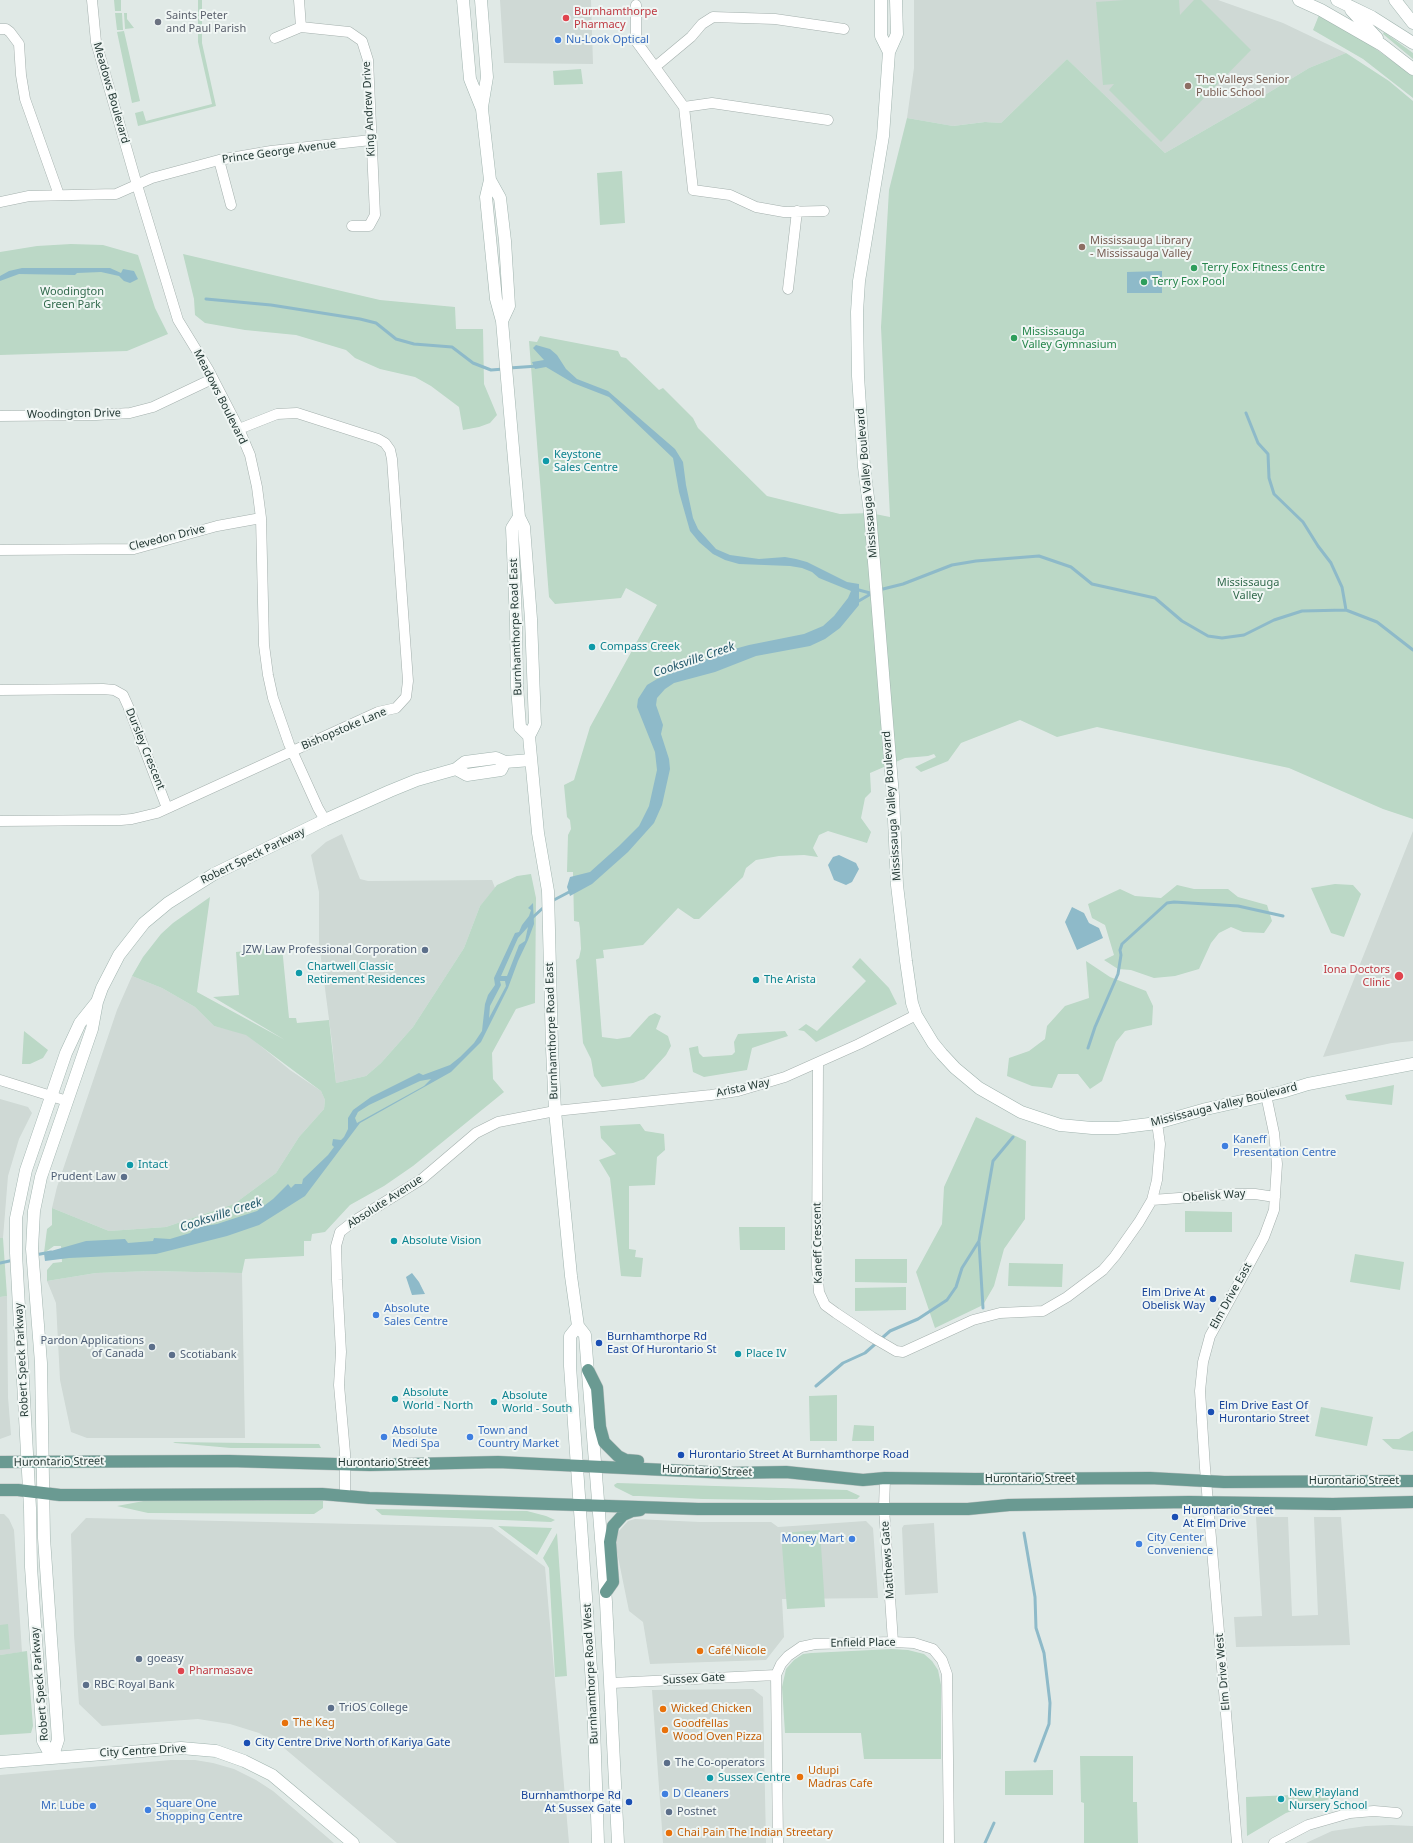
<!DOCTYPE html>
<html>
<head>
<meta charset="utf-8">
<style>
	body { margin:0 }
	canvas { display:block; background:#e0e9e6 }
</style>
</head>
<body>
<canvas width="1413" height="1843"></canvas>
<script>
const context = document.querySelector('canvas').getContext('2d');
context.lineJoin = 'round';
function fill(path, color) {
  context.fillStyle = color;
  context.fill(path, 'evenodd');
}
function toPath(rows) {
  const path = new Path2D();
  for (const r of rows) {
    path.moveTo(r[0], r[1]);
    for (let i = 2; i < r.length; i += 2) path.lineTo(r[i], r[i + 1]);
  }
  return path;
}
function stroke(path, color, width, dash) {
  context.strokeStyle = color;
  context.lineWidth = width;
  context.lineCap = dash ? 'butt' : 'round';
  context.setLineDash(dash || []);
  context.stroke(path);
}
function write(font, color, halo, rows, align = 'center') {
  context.font = font + ' "Noto Sans",sans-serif';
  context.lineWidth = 4;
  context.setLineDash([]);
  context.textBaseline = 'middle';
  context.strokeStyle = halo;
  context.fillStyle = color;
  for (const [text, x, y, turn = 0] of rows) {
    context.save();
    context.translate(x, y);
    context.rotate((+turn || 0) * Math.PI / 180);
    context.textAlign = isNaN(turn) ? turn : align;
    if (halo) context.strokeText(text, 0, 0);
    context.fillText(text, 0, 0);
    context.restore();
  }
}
fill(toPath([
	[500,0,591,0,593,64,504,63],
	[914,0,1218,0,1283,23,1346,53,1309,68,1250,104,1165,153,1067,59,1001,123,985,122,953,126,907,118,914,68],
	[1413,831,1413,1041,1392,1043,1323,1057],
	[342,834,360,879,368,881,492,880,495,888,480,906,464,948,413,1027,381,1063,366,1076,336,1083,332,1042,319,943,319,892,311,855,326,842],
	[132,976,162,988,195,1007,214,1026,246,1034,290,1070,321,1091,325,1100,324,1109,299,1137,276,1173,234,1204,166,1227,109,1231,52,1208,57,1187,117,1010],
	[0,1099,28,1107,32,1113,19,1139,8,1176,3,1238,0,1238],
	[151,1271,242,1273,245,1438,87,1438,71,1432,60,1380,56,1303,47,1281,96,1273],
	[7,1296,8,1397,11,1435,0,1439,0,1297],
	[0,1514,4,1514,9,1519,14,1530,22,1652,0,1655],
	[1256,1517,1288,1517,1292,1616,1318,1615,1314,1517,1341,1517,1350,1645,1236,1647,1234,1617,1262,1616],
	[86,1518,492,1527,545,1567,569,1843,397,1843,284,1748,259,1733,230,1724,198,1719,102,1726,79,1704,74,1635,71,1534],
	[635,1519,700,1522,771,1522,778,1527,866,1521,873,1528,878,1598,782,1599,784,1637,766,1660,650,1664,643,1622,629,1611,617,1552,616,1537,619,1531,628,1521],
	[934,1523,938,1593,905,1595,902,1528,904,1525],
	[753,1689,763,1697,766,1843,663,1843,652,1690],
	[171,1760,195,1760,213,1763,234,1769,256,1780,273,1791,334,1843,0,1843,0,1775],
	[1391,1825,1413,1826,1413,1843,1306,1843,1332,1831,1366,1826]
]), '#cfd9d5');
fill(toPath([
	[114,0,121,0,121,11,115,11],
	[198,0,202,0,202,43,216,106,138,126,135,113,143,111,146,121,212,104,198,42],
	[1124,0,1179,0,1180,15,1194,0,1201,0,1251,50,1161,142,1109,90,1114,84,1103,85,1096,2],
	[115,13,122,13,123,30,117,30],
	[124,13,127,13,127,19,134,28,125,29],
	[1319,15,1362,39,1413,76,1413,98,1363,59,1313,30],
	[124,31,140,101,132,103,117,32],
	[1384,32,1413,53,1413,59,1383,34],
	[1346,53,1389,81,1413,101,1413,819,1383,809,1289,768,1097,727,1057,737,1020,720,961,743,948,761,921,772,915,767,936,757,934,754,928,756,905,758,870,773,871,792,865,798,861,818,871,832,867,843,828,831,819,835,813,848,818,857,804,855,779,856,756,860,746,868,743,877,699,919,694,919,678,908,643,945,603,950,604,958,596,959,602,1037,617,1039,630,1037,649,1016,655,1013,661,1016,656,1029,668,1036,671,1046,666,1055,644,1079,633,1083,602,1087,594,1076,591,1059,583,1043,576,960,579,958,581,949,580,929,579,922,574,921,573,872,567,872,568,835,571,829,570,820,567,817,564,785,574,780,590,727,657,605,626,588,621,598,555,604,549,597,529,341,537,342,540,336,618,351,621,357,626,358,659,390,663,388,693,418,698,428,767,496,840,514,870,513,890,517,881,327,889,190,907,118,953,126,985,122,1001,123,1067,59,1165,153,1250,104,1309,68],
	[581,69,583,84,554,85,553,71],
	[622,171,625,223,600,225,597,173],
	[71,244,103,245,138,255,155,308,168,334,127,351,0,355,0,252,37,246],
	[183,254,380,300,455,307,456,329,483,329,484,384,497,415,490,423,479,427,463,430,459,407,431,386,415,377,380,369,355,358,346,350,296,335,245,330,205,323,195,315,194,299],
	[531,874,536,898,535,1003,516,1009,492,1053,493,1079,504,1092,413,1166,384,1186,350,1205,325,1232,312,1234,311,1241,304,1241,304,1256,245,1259,242,1273,151,1271,96,1273,47,1281,47,1270,53,1263,62,1262,61,1246,54,1246,44,1253,47,1229,52,1225,52,1208,109,1231,166,1227,234,1204,276,1173,299,1137,324,1109,325,1100,321,1091,246,1035,214,1026,195,1007,162,988,132,976,143,957,161,934,173,923,210,897,197,992,285,1040,213,997,239,995,236,952,282,947,289,1018,296,1018,297,1023,329,1020,336,1083,366,1076,381,1063,413,1027,464,948,480,906,497,885,517,876],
	[1335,884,1353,885,1361,894,1344,937,1331,933,1311,888],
	[1177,885,1194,889,1228,889,1238,897,1267,905,1272,921,1264,933,1243,932,1231,927,1219,933,1211,943,1199,969,1175,976,1154,978,1131,970,1118,969,1104,960,1114,955,1105,925,1092,918,1088,904,1120,889,1135,896,1161,898],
	[860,958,889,988,897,1004,816,1042,804,1031,798,1030,806,1024,817,1031,866,981,852,967],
	[1086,961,1110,977,1146,991,1153,1006,1152,1025,1125,1031,1116,1042,1102,1081,1090,1089,1078,1074,1058,1074,1052,1088,1032,1086,1007,1076,1009,1058,1029,1051,1045,1039,1047,1026,1065,1006,1089,998],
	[24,1031,48,1050,43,1058,30,1064,22,1064],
	[785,1031,788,1036,752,1048,747,1070,704,1077,693,1072,689,1048,698,1046,699,1053,703,1057,732,1055,735,1052,734,1042,738,1034],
	[1394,1085,1392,1105,1347,1100,1345,1095],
	[976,1117,1026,1141,1025,1219,1004,1249,994,1286,983,1305,935,1328,916,1272,942,1224,944,1187],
	[640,1124,645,1131,664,1134,665,1150,657,1157,655,1185,629,1186,629,1249,636,1250,635,1257,643,1258,641,1277,636,1277,621,1276,610,1178,599,1160,616,1154,601,1138,600,1126],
	[1185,1211,1232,1212,1232,1232,1185,1232],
	[739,1227,785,1227,785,1250,740,1250],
	[0,1238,3,1238,7,1296,0,1297],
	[1355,1254,1404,1262,1400,1290,1350,1282],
	[855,1259,907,1259,907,1283,855,1282],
	[1009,1263,1063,1264,1062,1287,1008,1286],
	[906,1287,906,1310,855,1311,855,1288],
	[837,1395,837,1441,810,1441,809,1396],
	[1321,1407,1373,1417,1367,1446,1315,1436],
	[854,1425,874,1426,874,1441,852,1441],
	[1413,1431,1413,1451,1393,1449,1382,1439,1399,1439],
	[173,1442,319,1444,321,1448,231,1448,175,1443],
	[617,1483,847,1490,860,1496,857,1499,846,1499,768,1500,703,1499,639,1496,633,1496,615,1487,614,1485],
	[149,1500,323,1501,323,1508,314,1514,148,1513,117,1506],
	[375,1509,527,1511,546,1516,555,1520,551,1522,382,1515],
	[498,1526,552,1528,537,1555],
	[820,1530,825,1607,787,1609,781,1533],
	[557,1533,567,1676,555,1677,549,1568,543,1558],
	[8,1624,10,1649,0,1650,0,1625],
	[892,1649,908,1650,924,1654,932,1661,938,1670,941,1685,941,1759,864,1759,861,1733,785,1733,782,1687,786,1669,794,1660,803,1654,811,1653],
	[27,1651,33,1726,31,1733,0,1735,0,1655],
	[1080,1756,1133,1756,1133,1802,1137,1802,1138,1843,1084,1843,1084,1803,1081,1802],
	[1053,1770,1053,1795,1005,1795,1005,1771],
	[1359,1792,1318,1802,1286,1813,1247,1836,1246,1797]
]), '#bbd8c6');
fill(toPath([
	[22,268,110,268,121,273,123,269,134,271,138,279,130,283,124,281,119,276,101,272,77,273,75,275,19,274,0,281,0,276,9,271],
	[1162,271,1162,293,1127,293,1127,272],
	[536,345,550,349,557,355,566,369,577,379,608,391,675,449,683,462,686,485,693,518,698,529,716,549,730,555,759,559,785,557,796,559,807,562,847,582,859,584,859,605,840,628,825,639,810,646,756,656,715,672,674,683,665,689,657,698,656,705,663,725,661,734,669,759,670,769,662,805,654,823,628,852,592,884,570,896,567,887,570,877,590,872,619,846,639,826,649,806,657,770,655,752,637,707,638,699,647,685,657,679,727,651,749,645,804,634,823,626,834,616,848,598,851,591,819,578,812,572,802,568,790,566,739,564,725,560,713,554,699,542,690,531,679,492,673,458,609,397,573,383,546,367,535,369,532,362,544,360,533,348],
	[839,855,856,863,859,869,852,882,846,885,834,880,828,865,833,857],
	[533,903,534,924,528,940,518,961,508,988,481,1042,451,1072,360,1123,305,1196,259,1225,227,1236,156,1254,69,1258,45,1261,44,1253,86,1241,125,1239,128,1243,153,1241,154,1238,170,1239,190,1233,194,1228,217,1224,257,1211,273,1199,288,1184,291,1188,295,1184,302,1184,303,1179,328,1155,334,1147,332,1145,333,1139,341,1140,344,1137,348,1129,348,1118,353,1110,371,1097,419,1073,423,1075,450,1065,460,1057,474,1043,482,1031,485,1004,488,995,495,985,494,978,515,933,519,932,522,925,529,916,531,910,528,908],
	[528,927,525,941,519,945,507,976,501,976,518,938],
	[500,981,505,981,506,986,489,1018,490,1006,501,985],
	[431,1079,424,1086,357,1123,355,1118,358,1112,369,1105,420,1081],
	[1072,907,1084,913,1089,923,1099,928,1103,938,1077,950,1065,922],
	[412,1273,419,1282,425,1294,412,1295,406,1277]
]), '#8ebac9');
stroke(toPath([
	[206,299,271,305,360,319,376,323,396,339,414,344,452,347,473,363,491,370,504,369],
	[509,368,538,366],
	[1246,413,1258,443,1268,454,1269,478,1274,494,1303,522,1318,546,1331,563,1342,587,1346,610],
	[855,589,870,593],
	[879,590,903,584,952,565,976,561,1039,556,1071,567,1092,584,1155,598,1182,621,1208,636,1222,638,1244,635,1274,620,1302,611,1346,610,1377,622,1413,650],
	[857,602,874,592],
	[552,901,571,891],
	[532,918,544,907],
	[1088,1048,1095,1027,1118,974,1121,955,1120,950,1122,944,1167,903,1174,902,1238,906,1283,916],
	[979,1242,983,1308],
	[35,1255,51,1252],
	[0,1263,14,1260],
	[816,1386,843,1363,865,1353,890,1331,918,1319,947,1300,956,1287,962,1268,979,1241,993,1161,1013,1137],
	[1024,1533,1035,1597,1036,1628,1044,1653,1050,1703,1049,1724,1035,1761],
	[985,1843,994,1823]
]), '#8ebac9', 3);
const street = toPath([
	[92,0,96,42,137,185,178,320,208,369,239,429,250,455,257,487,261,518,264,645,268,675,273,698,289,744,318,808,325,820],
	[299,0,301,27],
	[636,5,636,41,684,107,693,190,730,195,756,207,784,212,824,211],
	[0,29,6,29,10,32,19,44,21,75,25,99,59,195],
	[275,38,301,27,349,32,362,41,368,60,375,215,369,226,352,226],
	[655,67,691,37,702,24,713,17,775,19,844,29],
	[684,107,712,103,828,120],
	[219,160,231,205],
	[0,202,29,196,116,194,152,178,219,160,271,151,371,140],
	[788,289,797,211],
	[0,416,96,415,130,413,153,407,212,379],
	[0,550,134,549,217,526,261,518],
	[0,690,103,689,114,690,123,695,128,706,167,808],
	[0,821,121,820,132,819,157,813,378,712,396,708,406,697,408,681,392,459,390,450,385,443,378,439,297,413,277,414,239,429],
	[818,1063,817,1267,819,1292,825,1305,836,1313,872,1337,896,1351,903,1352,973,1320,1000,1313,1043,1311,1067,1297,1103,1270,1115,1256,1139,1222,1152,1200,1157,1180,1160,1144,1157,1123],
	[0,1080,67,1101],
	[1152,1200,1233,1194,1255,1194,1275,1197],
	[885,1478,884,1508,893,1642],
	[345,1496,345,1453,339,1385,341,1352,337,1280,336,1246,340,1232,354,1221,422,1179,476,1133,498,1122,555,1111,711,1095,738,1091,785,1077,859,1044,916,1015],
	[612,1683,776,1675],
	[778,1843,776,1675,781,1664,788,1656,801,1647,815,1644,893,1642,914,1643,933,1649,942,1660,947,1674,949,1843],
	[1237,1843,1205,1468,1200,1391,1203,1362,1210,1336,1264,1237,1274,1210,1277,1164,1274,1133,1266,1095],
	[1274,1843,1308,1825,1350,1813,1374,1811,1397,1813]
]);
const secondary = toPath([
	[463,0,470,79,482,109,490,180,486,197,496,299,502,321,519,517,524,527,531,619,535,724,529,736,538,833,548,891,552,1048,555,1111,571,1276,578,1326,585,1335,606,1602,618,1843],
	[481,0,487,77,482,107],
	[881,0,881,36,889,52],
	[896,0,897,34,889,52,883,136,859,281,857,312,858,376,864,467,870,513,893,796,897,885,906,961,912,1003,916,1015,933,1043,942,1054,955,1068,979,1088,1021,1112,1060,1125,1092,1128,1117,1128,1157,1123,1206,1109,1282,1092,1308,1084,1413,1064],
	[1299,0,1321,10,1382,45,1413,69],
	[1337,0,1372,17,1413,43],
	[1395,0,1413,23],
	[1351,10,1377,38],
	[490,180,500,198,505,241,509,306,502,321],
	[519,517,512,528,516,621,517,686,520,727,529,736],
	[456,769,467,775,501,770,505,762],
	[578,1326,570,1336,570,1366,593,1698,598,1843],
	[52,1758,58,1740,44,1538,41,1363,32,1249,34,1211,41,1177,92,1029,97,1002,102,988,119,955,144,923,168,903,214,874,325,820,390,791,417,780,456,769,465,762,496,758,505,762,531,760],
	[52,1758,43,1741,31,1567,30,1508,16,1253,16,1218,26,1170,66,1053,80,1023,96,1003],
	[0,1762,181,1748,216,1751,244,1761,272,1775,353,1843]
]);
const primary = toPath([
	[588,1370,597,1388,600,1427,604,1442,618,1456,626,1460,638,1461],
	[0,1462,229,1461,370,1465,498,1462,729,1473,786,1472,863,1480,885,1478,975,1479,1150,1478,1224,1482,1413,1481],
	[0,1490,18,1490,60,1495,92,1495,322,1494,369,1498,698,1509,968,1509,1009,1505,1189,1502,1333,1504,1413,1502],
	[606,1592,613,1582,610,1542,613,1526,623,1515,632,1511,640,1510]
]);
stroke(street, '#a4b0ad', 11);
stroke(secondary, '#a1b4af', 13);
stroke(primary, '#bdc3c2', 13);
stroke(street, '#fff', 10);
stroke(secondary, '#fff', 12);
stroke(primary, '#6a9a92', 12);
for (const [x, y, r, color] of [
	[566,18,4,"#e0444e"],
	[158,22,4,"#6b7280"],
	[558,40,4,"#3f7fe0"],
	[1188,86,4,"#8d6e63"],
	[1082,247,4,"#8d6e63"],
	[1194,268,4,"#2e9e5b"],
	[1144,282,4,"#2e9e5b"],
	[1014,338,4,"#2e9e5b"],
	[546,461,4,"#0f9aa8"],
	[592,647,4,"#0f9aa8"],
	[425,950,4,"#5c6f8a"],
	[299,973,4,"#0f9aa8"],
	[1399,976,5,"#e0444e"],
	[756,980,4,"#0f9aa8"],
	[1225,1146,4,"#3f7fe0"],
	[130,1165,4,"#0f9aa8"],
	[124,1177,4,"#5c6f8a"],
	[394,1241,4,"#0f9aa8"],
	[1213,1299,4,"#1a4fb4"],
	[376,1315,4,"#3f7fe0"],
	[599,1343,4,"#1a4fb4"],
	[152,1347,4,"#5c6f8a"],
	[738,1354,4,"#0f9aa8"],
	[172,1355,4,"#5c6f8a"],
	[395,1399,4,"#0f9aa8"],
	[494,1402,4,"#0f9aa8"],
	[1211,1412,4,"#1a4fb4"],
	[384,1437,4,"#3f7fe0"],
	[470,1437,4,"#3f7fe0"],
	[681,1455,4,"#1a4fb4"],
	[1175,1517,4,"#1a4fb4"],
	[852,1539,4,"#3f7fe0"],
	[1139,1544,4,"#3f7fe0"],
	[700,1651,4,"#e8710a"],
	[139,1659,4,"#5c6f8a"],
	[181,1671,4,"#e0444e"],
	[86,1685,4,"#5c6f8a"],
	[331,1708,4,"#5c6f8a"],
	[663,1709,4,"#e8710a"],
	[285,1723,4,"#e8710a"],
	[665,1730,4,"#e8710a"],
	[247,1743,4,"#1a4fb4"],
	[667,1763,4,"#5c6f8a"],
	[800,1777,4,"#e8710a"],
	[710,1778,4,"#0f9aa8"],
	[665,1794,4,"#3f7fe0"],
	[1281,1799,4,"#0f9aa8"],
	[629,1802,4,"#1a4fb4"],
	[93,1806,4,"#3f7fe0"],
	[148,1810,4,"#3f7fe0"],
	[669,1812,4,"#5c6f8a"],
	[669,1833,4,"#e8710a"]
]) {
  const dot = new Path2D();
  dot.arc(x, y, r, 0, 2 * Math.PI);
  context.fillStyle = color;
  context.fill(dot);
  stroke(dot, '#f0f6f4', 1.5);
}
write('11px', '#be3a42', '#f0f6f4', [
	["Burnhamthorpe",574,12],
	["Pharmacy",574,25],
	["Iona Doctors",1390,970,"right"],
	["Clinic",1390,983,"right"],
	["Pharmasave",189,1671]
], 'left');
write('11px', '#5b616d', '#f0f6f4', [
	["Saints Peter",166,16],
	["and Paul Parish",166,29]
], 'left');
write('11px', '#366cbe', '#f0f6f4', [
	["Nu-Look Optical",566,40],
	["Kaneff",1233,1140],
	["Presentation Centre",1233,1153],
	["Absolute",384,1309],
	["Sales Centre",384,1322],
	["Absolute",392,1431],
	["Medi Spa",392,1444],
	["Town and",478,1431],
	["Country Market",478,1444],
	["City Center",1147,1538],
	["Convenience",1147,1551],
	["Money Mart",844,1539,"right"],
	["D Cleaners",673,1794],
	["Square One",156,1804],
	["Shopping Centre",156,1817],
	["Mr. Lube",85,1806,"right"]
], 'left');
write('11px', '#785e54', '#f0f6f4', [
	["The Valleys Senior",1196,80],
	["Public School",1196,93],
	["Mississauga Library",1090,241],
	["- Mississauga Valley",1090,254]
], 'left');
write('11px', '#233834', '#f0f6f4', [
	["Meadows Boulevard",111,93,74],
	["King Andrew Drive",369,109,-93],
	["Prince George Avenue",279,152,-8],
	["Meadows Boulevard",220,397,63],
	["Woodington Drive",74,414,-1],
	["Mississauga Valley Boulevard",867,483,-95],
	["Clevedon Drive",167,538,-14],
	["Burnhamthorpe Road East",516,627,-92],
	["Bishopstoke Lane",344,729,-23],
	["Dursley Crescent",145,749,68],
	["Mississauga Valley Boulevard",892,806,-94],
	["Robert Speck Parkway",253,856,-26],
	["Burnhamthorpe Road East",552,1031,-92],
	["Arista Way",743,1088,-12],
	["Mississauga Valley Boulevard",1224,1105,-14],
	["Obelisk Way",1214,1196,-4],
	["Absolute Avenue",385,1202,-33],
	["Kaneff Crescent",818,1243,-91],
	["Elm Drive East",1231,1296,-61],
	["Robert Speck Parkway",22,1360,-93],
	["Hurontario Street",59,1462,-1],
	["Hurontario Street",383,1463],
	["Hurontario Street",707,1471,2],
	["Hurontario Street",1030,1479],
	["Hurontario Street",1354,1481],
	["Matthews Gate",888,1560,-94],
	["Enfield Place",863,1643,-1],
	["Elm Drive West",1223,1672,-95],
	["Burnhamthorpe Road West",591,1674,-93],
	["Sussex Gate",694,1679,-3],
	["Robert Speck Parkway",40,1684,-95],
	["City Centre Drive",143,1751,-3]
]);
write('11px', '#27864d', '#f0f6f4', [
	["Terry Fox Fitness Centre",1202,268],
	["Terry Fox Pool",1152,282],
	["Mississauga",1022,332],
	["Valley Gymnasium",1022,345]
], 'left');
write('11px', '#326a4d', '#f0f6f4', [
	["Woodington",72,292],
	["Green Park",72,305],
	["Mississauga",1248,583],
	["Valley",1248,596]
]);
write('11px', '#0d838f', '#f0f6f4', [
	["Keystone",554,455],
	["Sales Centre",554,468],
	["Compass Creek",600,647],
	["Chartwell Classic",307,967],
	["Retirement Residences",307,980],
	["The Arista",764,980],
	["Intact",138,1165],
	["Absolute Vision",402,1241],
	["Place IV",746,1354],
	["Absolute",403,1393],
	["World - North",403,1406],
	["Absolute",502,1396],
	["World - South",502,1409],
	["Sussex Centre",718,1778],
	["New Playland",1289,1793],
	["Nursery School",1289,1806]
], 'left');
write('11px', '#4e5e75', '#f0f6f4', [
	["JZW Law Professional Corporation",417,950,"right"],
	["Prudent Law",116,1177,"right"],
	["Pardon Applications",144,1341,"right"],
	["of Canada",144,1354,"right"],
	["Scotiabank",180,1355],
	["goeasy",147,1659],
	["RBC Royal Bank",94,1685],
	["TriOS College",339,1708],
	["The Co-operators",675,1763],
	["Postnet",677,1812]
], 'left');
write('11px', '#164399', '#f0f6f4', [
	["Elm Drive At",1205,1293,"right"],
	["Obelisk Way",1205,1306,"right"],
	["Burnhamthorpe Rd",607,1337],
	["East Of Hurontario St",607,1350],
	["Elm Drive East Of",1219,1406],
	["Hurontario Street",1219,1419],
	["Hurontario Street At Burnhamthorpe Road",689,1455],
	["Hurontario Street",1183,1511],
	["At Elm Drive",1183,1524],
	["City Centre Drive North of Kariya Gate",255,1743],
	["Burnhamthorpe Rd",621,1796,"right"],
	["At Sussex Gate",621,1809,"right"]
], 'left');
write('11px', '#c56008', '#f0f6f4', [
	["Café Nicole",708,1651],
	["Wicked Chicken",671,1709],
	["The Keg",293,1723],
	["Goodfellas",673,1724],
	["Wood Oven Pizza",673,1737],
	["Udupi",808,1771],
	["Madras Cafe",808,1784],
	["Chai Pain The Indian Streetary",677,1833]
], 'left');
write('italic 12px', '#24596c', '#f0f6f4', [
	["Cooksville Creek",694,660,-19],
	["Cooksville Creek",221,1215,-18]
]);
</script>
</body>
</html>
